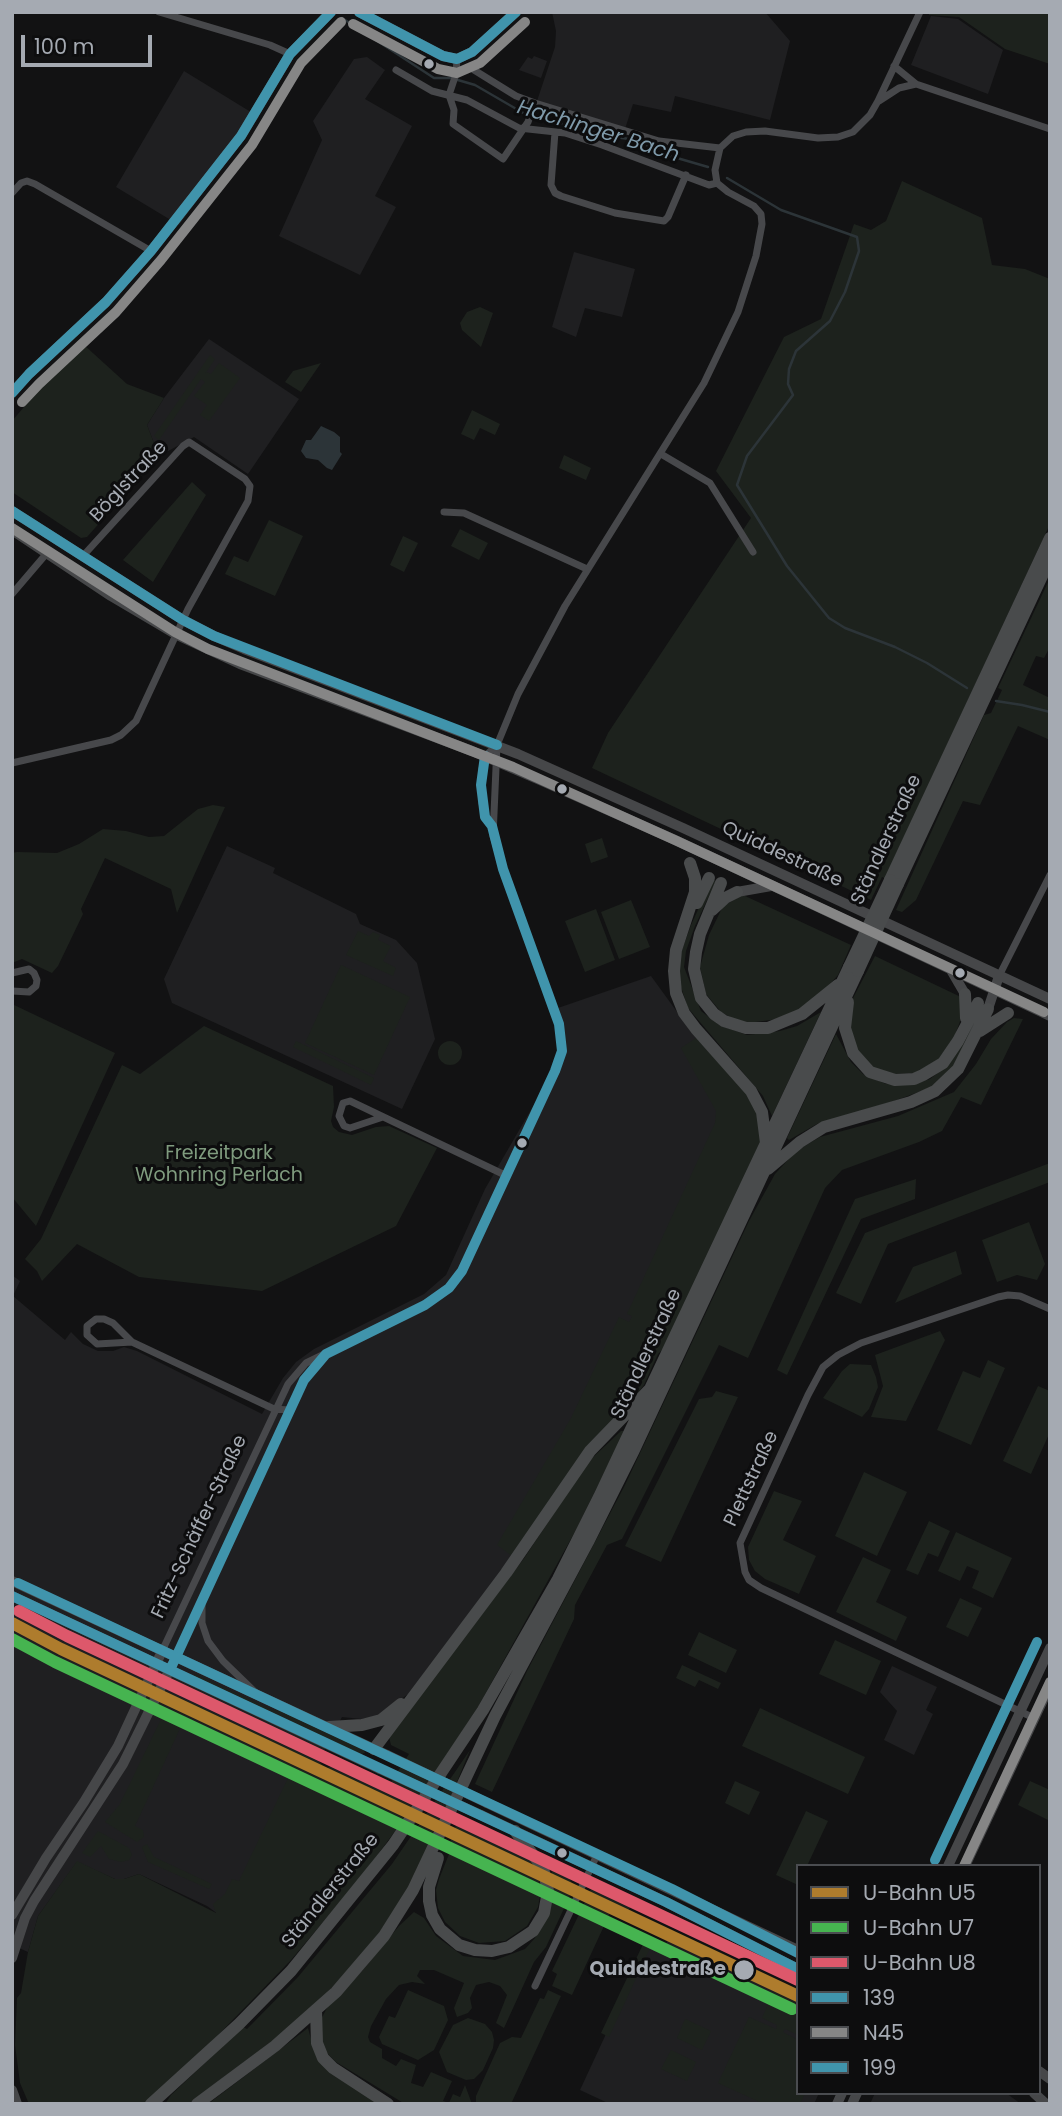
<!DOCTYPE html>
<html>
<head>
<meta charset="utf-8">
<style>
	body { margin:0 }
	#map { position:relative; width:1062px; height:2116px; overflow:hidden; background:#121213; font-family:Poppins,sans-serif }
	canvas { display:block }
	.frame { position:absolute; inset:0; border:14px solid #a5aab2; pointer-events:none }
	.legend { position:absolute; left:796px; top:1864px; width:245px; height:231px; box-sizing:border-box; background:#0d0d0e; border:2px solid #4a4c50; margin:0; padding:9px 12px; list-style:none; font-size:21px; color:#a5aab2 }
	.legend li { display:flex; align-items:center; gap:14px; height:35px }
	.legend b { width:35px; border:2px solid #4a4c50 }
	.scale { position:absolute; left:21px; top:35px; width:131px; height:32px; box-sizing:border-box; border:4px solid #a5aab2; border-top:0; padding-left:9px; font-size:21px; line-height:24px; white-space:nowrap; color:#a5aab2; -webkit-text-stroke:5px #0d0d0e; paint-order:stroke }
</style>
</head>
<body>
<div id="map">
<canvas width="1062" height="2116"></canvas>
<div class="frame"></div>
<ul class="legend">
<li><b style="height:9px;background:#ae7c2d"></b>U-Bahn U5</li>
<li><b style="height:9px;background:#46b450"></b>U-Bahn U7</li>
<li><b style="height:9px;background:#dd586b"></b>U-Bahn U8</li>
<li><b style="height:9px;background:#4094ac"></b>139</li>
<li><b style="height:9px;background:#868686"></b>N45</li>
<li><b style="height:9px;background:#4094ac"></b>199</li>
</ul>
<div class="scale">100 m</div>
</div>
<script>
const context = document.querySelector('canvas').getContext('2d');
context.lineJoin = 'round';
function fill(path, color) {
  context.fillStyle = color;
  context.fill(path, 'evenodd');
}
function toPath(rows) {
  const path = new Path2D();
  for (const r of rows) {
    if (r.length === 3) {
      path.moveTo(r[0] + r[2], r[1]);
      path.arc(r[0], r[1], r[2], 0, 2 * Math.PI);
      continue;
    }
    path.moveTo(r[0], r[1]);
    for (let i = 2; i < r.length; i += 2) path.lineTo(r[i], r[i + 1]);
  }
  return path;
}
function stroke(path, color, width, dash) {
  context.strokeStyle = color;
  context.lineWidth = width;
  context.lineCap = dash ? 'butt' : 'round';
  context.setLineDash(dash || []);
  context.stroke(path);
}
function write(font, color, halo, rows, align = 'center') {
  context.font = font + ' Poppins,sans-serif';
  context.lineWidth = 6;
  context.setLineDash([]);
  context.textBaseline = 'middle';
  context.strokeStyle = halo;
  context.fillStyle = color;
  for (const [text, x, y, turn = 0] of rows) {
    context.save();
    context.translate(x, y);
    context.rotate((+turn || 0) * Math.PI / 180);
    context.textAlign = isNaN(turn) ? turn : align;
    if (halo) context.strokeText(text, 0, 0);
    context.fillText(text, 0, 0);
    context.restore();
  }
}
fill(toPath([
	[552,12,765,12,790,41,770,120,675,96,671,112,633,104,625,129,537,101,555,47,556,31],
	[931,16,958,19,1003,50,988,94,911,65],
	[534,56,547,61,541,78,519,70,528,57,532,59],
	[367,57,385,70,365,99,412,126,375,196,396,207,360,275,279,236,322,140,313,121,354,59],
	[184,71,259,117,179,225,116,187],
	[574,252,635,269,622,317,585,308,576,337,552,327],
	[209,339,299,399,248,474,194,437,159,456,147,425,164,398],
	[227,846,275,868,273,873,356,914,360,924,396,940,417,963,435,1039,402,1109,172,1003,164,979],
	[651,976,696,1038,755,1103,648,1333,502,1570,408,1694,378,1717,361,1719,342,1717,319,1760,218,1914,207,1906,139,1874,124,1879,115,1879,77,1862,38,1916,28,1952,12,1945,12,1275,20,1281,13,1296,65,1340,71,1332,83,1344,98,1351,113,1351,124,1347,137,1351,262,1414,283,1378,296,1362,314,1349,424,1294,446,1275,485,1189,554,1070,562,1039,555,1009],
	[892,1666,937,1687,926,1710,933,1714,914,1755,884,1740,897,1711,880,1692],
	[672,1932,798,1990,798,2093,819,2093,814,2104,610,2104,580,2090,651,1937,666,1944],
	[875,2093,1006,2093,1021,2104,870,2104]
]), '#1f1f21');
fill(toPath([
	[929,12,1050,12,1050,64,1005,49,959,17,929,15],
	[902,181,982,218,992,265,1025,269,1050,279,1050,524,885,878,882,877,871,900,592,768,608,733,751,518,716,471,784,337,821,319,854,224,871,230,886,221],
	[480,307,493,313,481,347,462,330,460,323,467,312],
	[83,344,127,384,164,398,147,425,159,456,87,537,81,538,12,492,12,421,41,387],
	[210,355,215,359,205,374,207,372,211,374,219,363,240,378,209,421,200,415,207,405,194,396,205,382,201,379,159,440,154,436],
	[321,363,301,392,285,382,293,371],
	[472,410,500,424,495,435,480,428,474,440,461,434],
	[564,455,591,468,586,480,559,468],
	[192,482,206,495,153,582,123,560],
	[269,520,303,536,275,596,225,574,234,556,248,562],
	[460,529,488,543,479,560,451,546],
	[403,536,418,543,404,572,390,565],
	[1050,578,1050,647,1044,658,1036,656,1023,685,1050,698,1050,740,1018,726,980,805,963,801,916,900,902,912,896,910,984,715,991,713,1002,690,998,688],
	[213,805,225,807,177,913,171,889,105,858,81,909,83,914,58,966,52,973,22,959,12,963,12,853,17,852,57,853,79,844,103,829,126,831,149,837,164,836,198,809],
	[602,838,608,857,591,863,585,844],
	[712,879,716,881,695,926,686,951,684,967,701,1011,719,1025,747,1035,780,1031,797,1026,821,1012,772,1116,763,1096,688,1008,680,984,679,966,682,950,691,925],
	[743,895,851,945,838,975,814,1003,778,1019,748,1023,732,1018,721,1012,706,994,700,967,709,935,723,906],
	[631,900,650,947,619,959,601,912],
	[596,909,615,960,585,972,565,921],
	[358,931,369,936,373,932,380,935,378,940,391,946,383,961,396,968,393,976,346,955],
	[875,956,963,998,962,1016,955,1035,939,1059,915,1073,894,1074,873,1068,857,1052,848,1025,852,1000],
	[341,965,410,997,374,1075,305,1043],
	[12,1004,115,1053,36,1226,12,1197],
	[984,1005,953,1066,930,1088,891,1102,817,1124,789,1140,787,1138,836,1034,851,1062,863,1074,886,1084,911,1085,930,1079,949,1064],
	[1014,1018,1023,1019,981,1105,961,1097,942,1131,919,1142,842,1170,825,1188,748,1358,719,1345,622,1539,607,1545,575,1605,574,1619,492,1792,475,1784,527,1671,625,1485,749,1221,775,1174,796,1151,820,1137,898,1116,954,1092,976,1064,991,1039,1007,1022],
	[204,1026,333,1086,334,1107,331,1121,333,1127,339,1132,352,1135,376,1127,389,1126,437,1148,396,1226,262,1291,139,1277,77,1244,42,1281,37,1271,25,1259,41,1239,122,1065,140,1074],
	[696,1038,755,1103,760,1117,760,1146,668,1344,658,1354,644,1385,512,1556,497,1545,571,1418,619,1317,629,1322,632,1316,627,1314,715,1123,716,1111,681,1048],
	[450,1053,12],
	[296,1041,374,1078,371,1085,293,1047],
	[1050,1163,1050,1182,888,1244,861,1304,836,1293,865,1233],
	[916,1179,915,1199,861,1219,787,1375,777,1370,855,1199],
	[1029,1222,1045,1264,1037,1280,1017,1275,997,1282,982,1240],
	[956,1251,962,1274,895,1303,913,1267],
	[940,1331,945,1340,906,1421,871,1417,883,1386,875,1355],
	[988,1360,1005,1368,971,1445,937,1430,963,1371,980,1378],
	[850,1364,871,1365,876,1377,878,1387,869,1409,862,1417,823,1398,842,1371],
	[1038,1386,1050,1391,1050,1432,1031,1474,1003,1461],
	[716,1391,738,1397,661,1562,625,1546,699,1399,712,1397],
	[621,1431,625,1431,577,1528,478,1707,407,1815,361,1877,291,1960,191,2063,144,2104,29,2104,20,2083,15,2045,17,1998,21,1993,28,1952,38,1916,77,1861,115,1879,124,1879,139,1874,216,1913,213,1904,225,1894,232,1879,239,1881,288,1778,283,1770,284,1761,178,1712,169,1707,170,1705,186,1701,249,1730,266,1731,313,1753,325,1769,334,1765,387,1788,409,1754,391,1745,389,1737,525,1557,588,1462],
	[864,1472,907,1492,877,1556,835,1536],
	[774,1491,802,1501,783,1540,816,1556,799,1594,765,1579,755,1571,749,1560,748,1547],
	[929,1521,950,1531,938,1557,928,1553,918,1575,906,1570],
	[956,1532,1012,1558,993,1598,972,1588,979,1571,967,1566,960,1581,938,1571],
	[863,1557,891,1570,876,1602,907,1617,896,1641,836,1612],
	[960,1598,982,1608,968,1637,946,1627],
	[699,1632,737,1650,726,1673,688,1655],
	[835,1640,881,1661,866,1695,819,1674],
	[682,1665,721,1683,718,1689,699,1680,695,1687,676,1678],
	[195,1674,273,1710,283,1711,363,1748,365,1753,361,1754,194,1677],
	[760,1708,865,1757,848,1794,742,1746],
	[164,1713,183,1722,135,1826,143,1830,144,1837,137,1842,105,1822,120,1804],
	[470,1750,433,1840,409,1887,379,1933,347,1972,313,2007,271,2042,188,2104,165,2104,171,2095,243,2027,247,2029,298,1977,392,1864],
	[735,1781,760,1792,749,1815,725,1803],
	[1030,1781,1050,1790,1050,1821,1018,1805],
	[806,1811,828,1821,807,1866,798,1866,798,1885,776,1875],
	[458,1821,521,1850,535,1860,541,1891,538,1907,527,1926,505,1941,479,1943,460,1936,445,1922,438,1908,436,1890,439,1879,451,1849,451,1837],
	[98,1831,129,1848,132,1855,129,1860,121,1862,109,1859,101,1846,90,1857,82,1853],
	[147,1844,154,1857,212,1884,209,1889,148,1862,142,1847],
	[552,1871,569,1878,574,1887,546,1947,534,1962,504,2028,496,2023,507,1995,500,1986,489,1982,476,1985,470,1998,472,2008,468,2013,457,2017,454,2008,464,1983,434,1970,420,1970,417,1976,425,1984,412,1982,399,1985,386,1999,371,2026,368,2037,370,2042,382,2049,382,2058,396,2066,401,2059,416,2065,411,2083,423,2087,431,2072,452,2081,443,2101,449,2103,453,2094,460,2097,465,2085,472,2104,405,2104,336,2062,324,2050,319,2023,328,2006,362,1971,399,1926,414,1912,424,1918,436,1936,463,1956,495,1960,525,1949,535,1938,550,1906],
	[600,1883,634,1899,624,1920,610,1913,572,1995,552,1986,557,1974,552,1971,592,1887],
	[645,1940,652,1944,609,2037,601,2033],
	[777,1985,798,1994,798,2035,785,2029,783,2032,798,2040,798,2093,805,2093,800,2104,764,2104,718,2083,749,2017,776,2029,777,2025,762,2018],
	[408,1990,444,2006,448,2020,434,2050,418,2060,382,2044,379,2037,389,2016,395,2018],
	[548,1990,561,1996,511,2104,476,2104,476,2096,500,2043,512,2037,521,2038,540,1998,544,1999],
	[468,2018,485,2024,492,2032,494,2040,493,2048,483,2070,474,2079,466,2080,447,2072,439,2052,453,2025],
	[685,2019,711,2031,702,2050,677,2038],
	[308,2028,312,2043,382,2104,208,2104],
	[671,2050,696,2062,687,2081,661,2069]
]), '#1d221d');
fill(toPath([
	[321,426,334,432,340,437,340,452,342,454,332,470,327,468,318,460,306,458,301,451,306,440,311,440]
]), '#2c3438');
stroke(toPath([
	[342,18,434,78,451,78,475,85,525,114,608,136,629,139,647,145,653,151,708,167],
	[727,178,781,210,857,237,859,251,845,292,830,321,796,351,789,369,788,384,793,395,747,456,737,485,787,566,829,618,845,628,895,647,927,663,967,688],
	[996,701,1022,705,1050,712]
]), '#2c3438', 2.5);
stroke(toPath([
	[159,12,270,45,290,54],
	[457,59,456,74,449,95,454,110,453,124,503,159,528,122,535,103],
	[894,66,916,84,1050,129],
	[396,70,432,91,467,100,519,128,565,133,602,145,709,185,717,183],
	[474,70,516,96,535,103,659,141,720,148],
	[879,101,899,88,916,84],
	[555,132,551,185,555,193,561,196,615,213,664,221,668,217,686,175],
	[720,148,733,136,746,132,765,131,818,138,838,137,853,132,870,115,878,101,920,12],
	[12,193,21,183,27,181,35,184,151,251],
	[661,454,710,483,753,552],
	[444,512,464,513,587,569],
	[12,594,47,553],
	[12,763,111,740,121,735,136,721,188,609,248,501,250,486,245,479,189,442,183,446,82,557],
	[492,826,485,817,482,803,482,769,485,756,497,745],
	[12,973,29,969,34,973,37,980,36,986,29,992,12,991],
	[999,976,1050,875],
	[383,1117,350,1128,344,1126,339,1116,343,1103,350,1101,507,1176],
	[132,1342,97,1344,87,1335,87,1326,96,1319,104,1319,113,1323,132,1342,274,1409,289,1410],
	[202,1605,202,1623,208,1641,223,1661,255,1692],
	[163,1649,288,1384,306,1363,425,1305,449,1288,462,1271,555,1071,562,1051,559,1024,503,869,493,836,497,745,518,694,565,606,704,383,738,312,756,256,762,224,761,214,754,206,728,192,717,183,715,170,720,148],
	[177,1656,294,1401,304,1380,326,1355],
	[1034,1718,761,1588,749,1580,745,1572,740,1543,808,1395,823,1367,838,1355,861,1343,998,1297,1008,1295,1020,1296,1050,1309],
	[535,1986,597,1855]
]), '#47484b', 7);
stroke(toPath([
	[359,12,443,56,457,59,472,52,516,12],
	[12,393,29,374,106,302,151,251,241,136,290,54,331,12],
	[12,511,183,620,214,636,244,649,518,754,683,828,1050,999],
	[12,530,111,596,177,635,240,664,472,751,542,781,673,839,1050,1016],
	[737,892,771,886],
	[951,970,965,994],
	[988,1009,999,976],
	[12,1581,387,1755],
	[12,1596,380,1769],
	[487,1803,798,1950],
	[481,1815,666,1902,798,1969],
	[948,1866,1050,1648],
	[965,1866,1050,1685],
	[12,1915,46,1858,84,1802,118,1746,163,1649],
	[12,1958,25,1918,34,1901,123,1764,172,1665],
	[1039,2071,1050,2079],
	[12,2090,17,2104],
	[1034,2093,1046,2104],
	[837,2104,842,2093],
	[852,2104,857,2093]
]), '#464749', 10);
stroke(toPath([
	[690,863,695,878,695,892,676,950,674,971,676,993,684,1013,696,1029,751,1091,762,1112,766,1143],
	[890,880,1050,538],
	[721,883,700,934,696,952,694,969,701,998,714,1014,724,1021,746,1028,768,1028,802,1014,838,985],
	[898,884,1050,559],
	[697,903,709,878],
	[712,910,725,898,737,892],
	[965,994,966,1018],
	[848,1002,845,1028,853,1053,870,1072,895,1080,914,1079,923,1075,943,1063,958,1041,978,1003],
	[980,1031,1008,1013],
	[768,1169,800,1142,824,1127,911,1102,935,1091,958,1069,988,1009],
	[329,1727,362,1725,381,1720,401,1704],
	[374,1749,506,1573,590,1451,649,1390],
	[438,1858,429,1887,429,1901,432,1915,440,1929,459,1945,475,1950,492,1951,509,1947,533,1931,544,1913,548,1891,543,1868,515,1831],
	[316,2010,317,2043,323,2058,333,2068,388,2104],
	[151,2104,239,2024,291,1971,393,1845,483,1710,558,1579,599,1497,849,967],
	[197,2104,275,2046,336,1992,384,1936,413,1890,495,1716,588,1542,634,1450,858,971]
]), '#494b4c', 12);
stroke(toPath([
	[387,1755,487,1803],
	[380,1769,481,1815]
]), '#464749', 10);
stroke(toPath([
	[849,967,890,880],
	[858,971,898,884]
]), '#494b4c', 12);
stroke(toPath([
	[359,12,443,56,457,59,472,52,516,12],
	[12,393,29,374,106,302,151,251,241,136,290,54,331,12],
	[12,511,183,620,214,636,497,745],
	[12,1596,666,1902,798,1969],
	[170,1670,304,1380,326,1354,425,1305,449,1288,462,1271,555,1071,562,1051,559,1024,503,869,492,826,485,817,481,785,485,756]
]), '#4094ac', 10);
stroke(toPath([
	[353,24,438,69,457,73,480,63,525,22],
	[22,402,39,384,116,312,161,260,252,145,301,63,341,22],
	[12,528,175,632,208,649,513,767,677,841,1044,1012],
	[964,1866,1050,1682]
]), '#868686', 10);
stroke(toPath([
	[18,1583,672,1889,798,1953],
	[935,1860,1037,1642]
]), '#4094ac', 10);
stroke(toPath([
	[12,1623,61,1649,798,1996]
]), '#ae7c2d', 12);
stroke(toPath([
	[12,1639,55,1662,792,2009]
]), '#46b450', 12);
stroke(toPath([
	[19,1611,67,1636,798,1980]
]), '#dd586b', 12);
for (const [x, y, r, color] of [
	[429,64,6,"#a5aab2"],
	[562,789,6,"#a5aab2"],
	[960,973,6,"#a5aab2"],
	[522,1143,6,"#a5aab2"],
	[562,1853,6,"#a5aab2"],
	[744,1970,11,"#a5aab2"]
]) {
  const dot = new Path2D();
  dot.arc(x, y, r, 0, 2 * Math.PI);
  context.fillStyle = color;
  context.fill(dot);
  stroke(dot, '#0d0d0e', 2.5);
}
write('19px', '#a5aab2', '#0d0d0e', [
	["Böglstraße",129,482,-47],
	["Ständlerstraße",887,840,-65],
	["Quiddestraße",782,855,25],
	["Ständlerstraße",647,1354,-65],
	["Plettstraße",752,1479,-65],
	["Fritz-Schäffer-Straße",200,1527,-65],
	["Ständlerstraße",331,1891,-51]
]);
write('19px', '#7f9b7e', '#0d0d0e', [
	["Freizeitpark",219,1154],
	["Wohnring Perlach",219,1176]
]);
write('bold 19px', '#a5aab2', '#0d0d0e', [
	["Quiddestraße",726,1970]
], 'right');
write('italic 21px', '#7f9aaa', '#0d0d0e', [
	["Hachinger Bach",598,132,17]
]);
</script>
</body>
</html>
